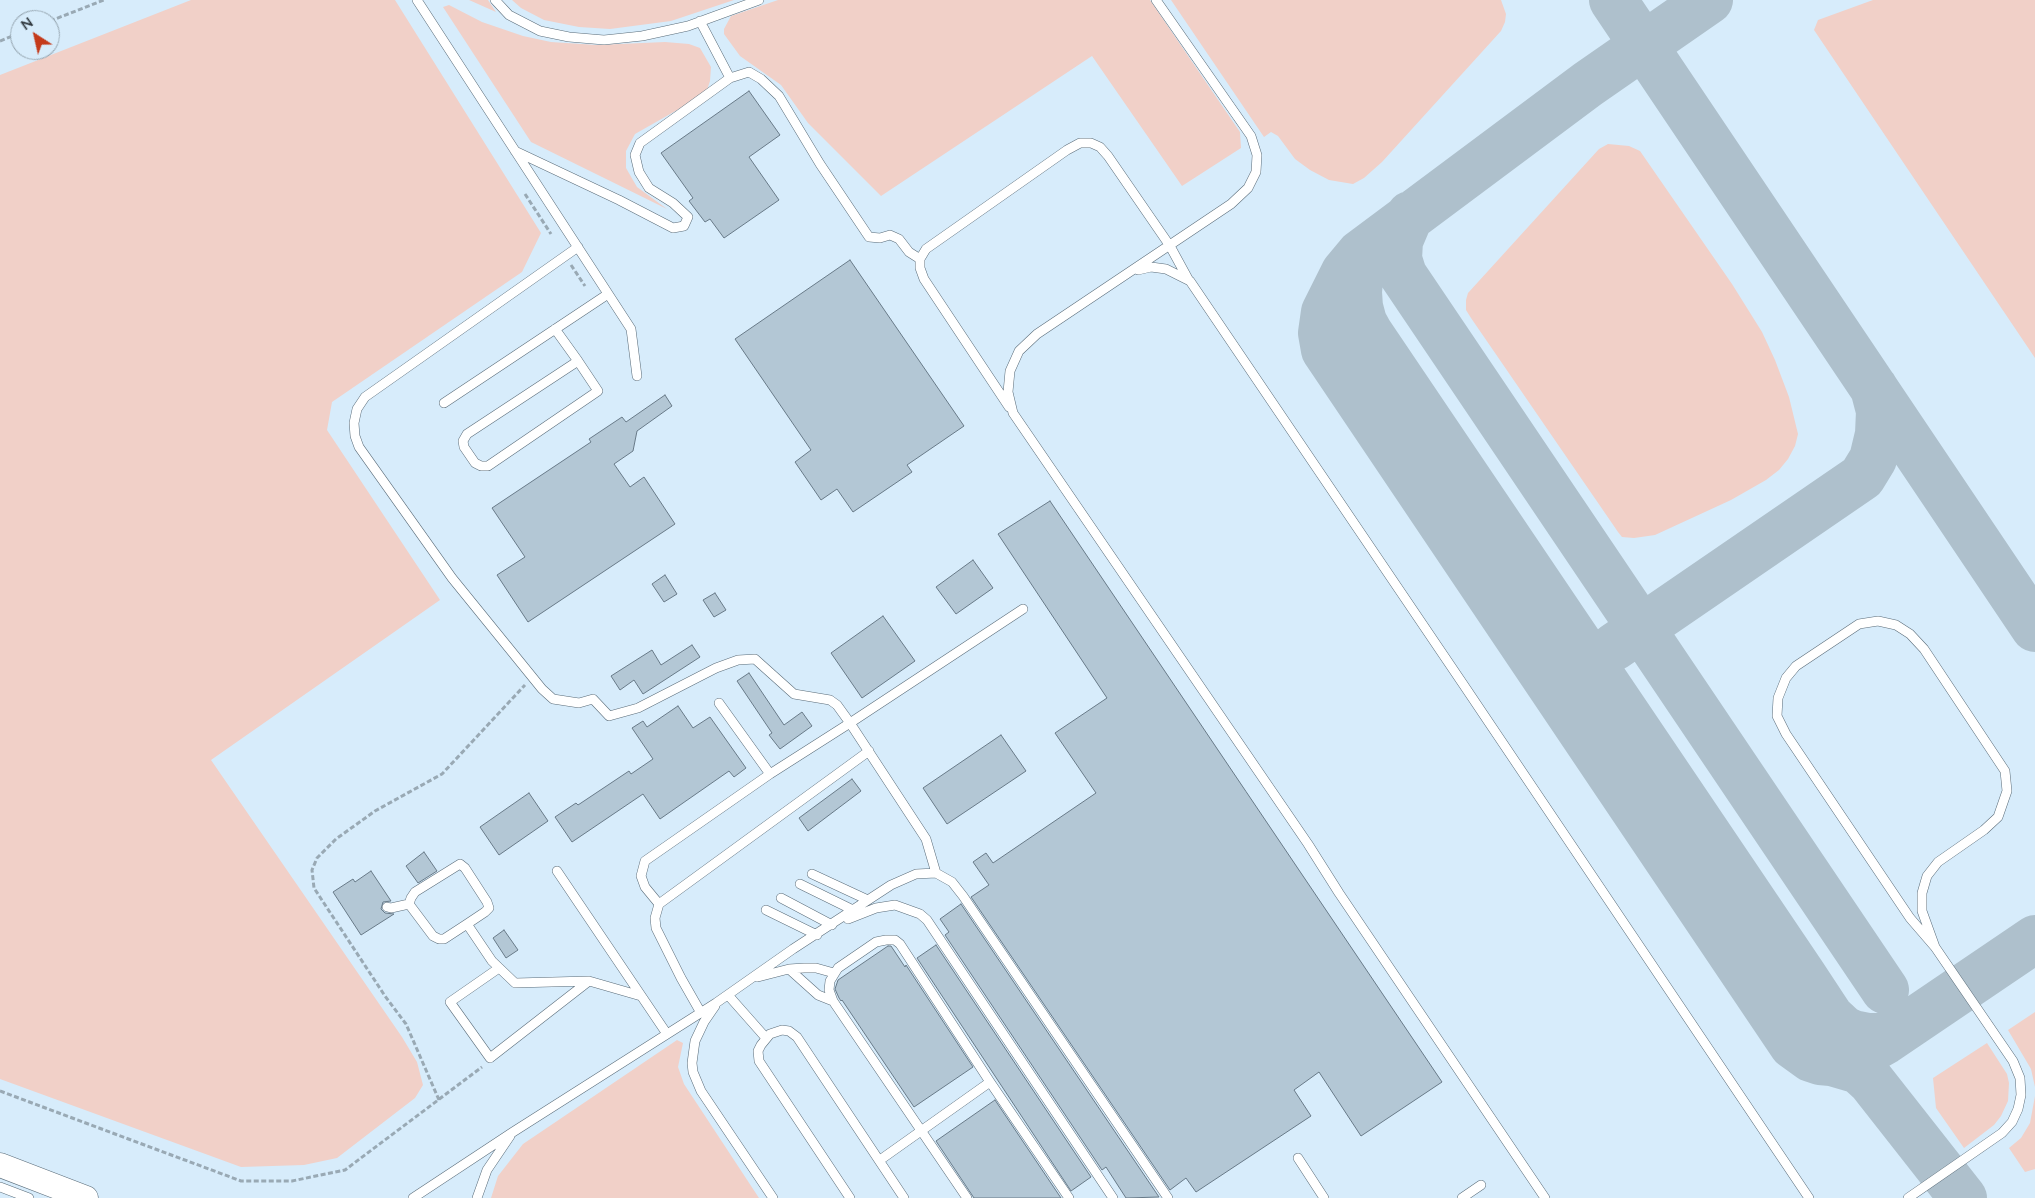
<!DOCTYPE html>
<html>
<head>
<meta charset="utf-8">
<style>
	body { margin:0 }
	#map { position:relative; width:2035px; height:1198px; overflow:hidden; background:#d7ecfb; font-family:Lato,sans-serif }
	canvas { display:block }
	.north { position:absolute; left:10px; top:10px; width:50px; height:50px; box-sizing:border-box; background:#d7ecfb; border:1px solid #94a4af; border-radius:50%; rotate:325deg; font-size:14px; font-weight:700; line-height:20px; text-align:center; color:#30383e }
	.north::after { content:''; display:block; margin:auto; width:18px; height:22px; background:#c43a1b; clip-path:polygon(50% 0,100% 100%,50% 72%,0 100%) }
</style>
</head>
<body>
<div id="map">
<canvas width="2035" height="1198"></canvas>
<div class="north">N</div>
</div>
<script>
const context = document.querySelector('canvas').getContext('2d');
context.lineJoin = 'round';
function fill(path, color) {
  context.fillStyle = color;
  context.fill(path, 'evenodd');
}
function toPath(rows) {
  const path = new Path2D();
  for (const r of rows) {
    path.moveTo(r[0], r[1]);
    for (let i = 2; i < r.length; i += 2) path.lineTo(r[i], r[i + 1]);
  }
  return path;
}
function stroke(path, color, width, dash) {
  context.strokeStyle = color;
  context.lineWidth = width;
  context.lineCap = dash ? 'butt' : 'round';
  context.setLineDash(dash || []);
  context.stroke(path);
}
fill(toPath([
	[191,0,395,0,541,233,522,272,332,402,327,430,440,600,211,760,402,1037,417,1062,423,1085,415,1098,337,1158,304,1165,241,1167,0,1079,0,75],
	[469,0,488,0,496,12],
	[512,0,734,0,671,21,610,29,579,27,544,20,521,8],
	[778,0,1150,0,1240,132,1241,148,1182,186,1092,56,881,196,808,123,781,85,740,56,724,34,724,29,731,16],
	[1171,0,1501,0,1506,14,1505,22,1501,31,1382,162,1364,178,1353,184,1329,180,1310,170,1295,159,1278,136,1271,132,1264,137],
	[1873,0,2035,0,2035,358,1814,30,1818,20],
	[449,5,482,22,523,36,551,42,597,45,665,42,689,44,700,48,711,67,710,81,707,90,679,109,635,134,626,151,626,168,637,187,667,209,531,142,443,7],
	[1608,144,1629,146,1640,151,1732,284,1762,332,1775,360,1789,397,1798,434,1795,446,1788,459,1779,470,1766,480,1731,500,1655,535,1634,538,1622,537,1618,532,1471,318,1466,310,1466,300,1468,293,1599,149],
	[2035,1012,2035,1087,2031,1069,2008,1030],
	[677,1040,683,1043,678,1067,684,1084,759,1198,491,1198,498,1176,523,1144],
	[1987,1043,2007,1074,2009,1083,2008,1101,2001,1116,1994,1125,1964,1148,1936,1108,1933,1078],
	[2035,1096,2035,1169,2025,1172,2009,1148,2021,1138,2030,1123]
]), '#f1d0c8');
stroke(toPath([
	[1613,0,2035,628],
	[1709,0,1588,84,1360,254,1345,272,1325,312,1322,333,1325,350,1793,1045,1811,1058,1820,1061,1842,1063,1854,1058,1886,1040,2035,939],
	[1410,215,1399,241,1398,259,1403,275,1885,990],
	[1371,252,1365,264,1359,280,1358,292,1359,307,1363,322,1369,333,1803,976,1830,1017,1844,1030,1853,1034,1868,1037,1880,1037,1898,1031],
	[1614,647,1862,477,1873,459,1879,434,1880,411,1874,388],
	[1835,1063,1859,1070,1871,1081,1963,1198]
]), '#aec0cc', 48);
const building = toPath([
	[749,91,780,135,749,157,779,200,724,238,710,219,705,222,689,201,693,198,661,153,749,91],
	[850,260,964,426,907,465,912,472,853,512,837,489,821,500,795,462,811,450,735,339,850,260],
	[665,395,672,406,637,431,633,451,614,464,630,487,644,477,675,524,528,622,497,575,525,557,492,508,591,442,589,439,622,417,626,422,665,395],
	[1050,501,1442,1082,1361,1136,1319,1072,1294,1090,1311,1116,1196,1192,1186,1178,1170,1190,971,897,989,885,973,862,986,853,993,863,1096,793,1055,733,1107,698,998,534,1050,501],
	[973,560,993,588,956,614,936,587,973,560],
	[665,575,677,594,664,602,652,584,665,575],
	[715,593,726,610,714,617,703,600,715,593],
	[883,616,915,661,862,698,831,653,883,616],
	[692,645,700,657,643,694,634,680,620,690,611,676,652,650,661,665,692,645],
	[749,673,784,725,802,712,812,726,780,749,769,735,772,733,737,681,749,673],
	[678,706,693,728,710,717,746,768,734,777,729,771,660,819,643,794,572,842,555,817,576,803,578,805,629,771,631,774,653,759,632,728,643,721,647,727,678,706],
	[1001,735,1026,771,947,824,923,788,1001,735],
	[852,779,861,791,808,831,799,818,852,779],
	[529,793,548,821,499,855,480,827,529,793],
	[424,852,437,871,418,883,406,866,424,852],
	[371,871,391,901,383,902,381,909,385,913,394,914,361,935,333,892,353,879,355,882,371,871],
	[961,904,1159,1197,1126,1198,1106,1167,1102,1170,945,935,949,932,940,919,961,904],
	[504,930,518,950,506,958,493,938,504,930],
	[936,945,1091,1177,1071,1191,917,958,936,945],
	[888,946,891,946,905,967,906,965,973,1067,914,1107,842,1000,841,1001,839,998,835,989,838,980,888,946],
	[995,1100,1061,1198,974,1198,936,1141,995,1100]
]);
fill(building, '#b3c7d5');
stroke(building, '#687a88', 1);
const lane = toPath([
	[417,0,631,329,637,376],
	[495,0,509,15,540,31,569,37,604,40,642,36,688,26,759,0],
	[1156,0,1251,136,1257,155,1256,172,1248,188,1231,204,1037,334,1019,351,1010,371,1008,392,1013,413,1308,844,1339,893,1545,1198],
	[700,21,730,78],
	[515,151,619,200,673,228,684,226,688,217,673,203,649,188,639,172,635,155,640,143,730,78,749,72,761,79,779,96,820,164,869,237,880,238,890,235,899,239,909,252,920,259],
	[578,247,365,397,357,409,354,423,355,436,359,447,452,578,542,689,553,699,579,703,593,699,609,716,638,708,716,668,738,660,755,659,794,694,830,700,837,705,850,723,770,774,645,861,641,876,645,887,659,904,869,751],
	[1138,270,1151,267,1166,269,1190,281,1463,684,1809,1198],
	[555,329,578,361,598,391,488,466,481,466,475,463,464,447,463,441,467,434,578,361],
	[444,403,608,294],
	[1009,407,924,279,920,268,920,259,926,249,1067,150,1080,143,1091,143,1100,147,1108,156,1170,246,1188,279],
	[719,703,770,774],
	[557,871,667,1034],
	[936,873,926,839,850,723,1023,609],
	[812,874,868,900],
	[800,884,853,910],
	[781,898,832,925],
	[659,904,655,918,656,928,681,978,701,1013],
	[387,907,391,908,409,904],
	[766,910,817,935],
	[848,919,876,908,895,905,920,914,927,920,1113,1198],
	[467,924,485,912,489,908,487,902,465,868,460,864,415,892,411,898,409,904,433,936,439,939,444,939,467,924,492,961,515,983,589,981,641,996],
	[499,968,450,1002,490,1058,589,981],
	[789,969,818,995,833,1001],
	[758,977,789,969,804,968,816,968,834,973],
	[728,995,766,1038],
	[715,1006,704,1022,695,1041,692,1063,693,1072,701,1091,773,1198],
	[1298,1158,1324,1198],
	[880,1160,990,1082],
	[0,1187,29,1198],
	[413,1198,513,1132,716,1003,793,949,891,885,916,874,936,873,952,882,963,896,1168,1198],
	[477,1198,487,1170,510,1136],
	[850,1198,759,1061,758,1051,761,1045,770,1034,782,1030,789,1031,797,1037,904,1198],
	[967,1198,833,1001,829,990,830,981,838,968,876,942,886,940,895,940,900,944,990,1082,1069,1198],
	[1462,1198,1481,1185],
	[1908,1198,2002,1133,2012,1122,2018,1109,2021,1095,2020,1078,2013,1061,1935,947,1910,918,1786,734,1777,716,1778,698,1786,678,1796,666,1859,624,1878,621,1896,625,1910,634,1924,649,2005,771,2007,791,1998,817,1984,830,1938,862,1927,876,1922,893,1922,911,1935,947]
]);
const secondary = toPath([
	[0,1165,86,1198]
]);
stroke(lane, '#5a6c79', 10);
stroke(secondary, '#5a6c79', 25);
stroke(toPath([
	[50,21,104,0],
	[0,41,20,33],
	[525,194,551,234],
	[571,265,585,286],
	[0,1091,241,1181,292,1181,345,1170,482,1067],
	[439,1100,406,1024,385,996,314,888,312,870,317,858,336,839,375,811,442,774,525,685]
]), '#99a9b4', 3, [5, 2.5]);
stroke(lane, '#fff', 9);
stroke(secondary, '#fff', 24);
</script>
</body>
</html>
